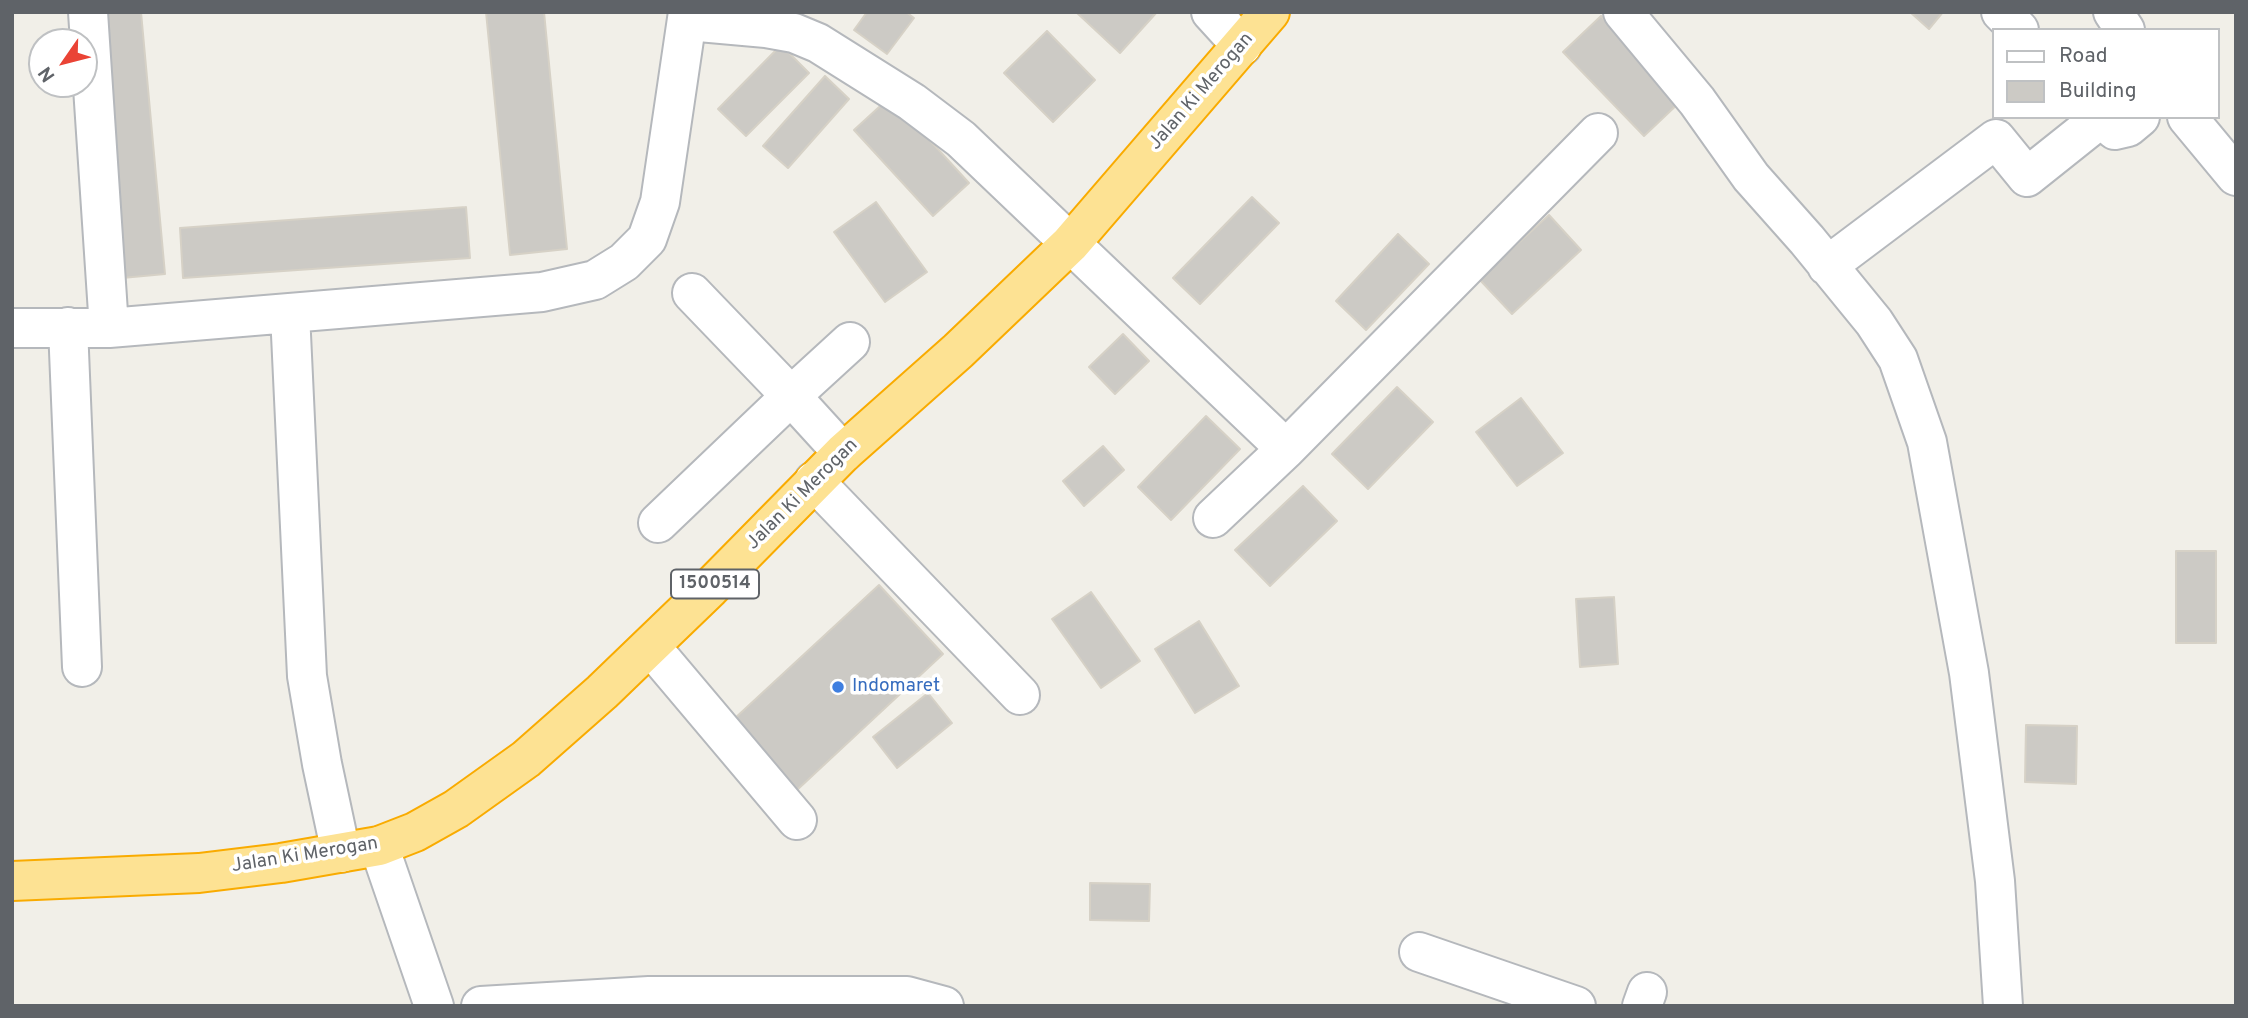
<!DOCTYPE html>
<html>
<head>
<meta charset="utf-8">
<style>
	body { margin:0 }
	#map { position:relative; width:2248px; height:1018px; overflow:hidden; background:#f1efe8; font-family:Overpass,sans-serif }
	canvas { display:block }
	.frame { position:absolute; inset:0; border:14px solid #5f6368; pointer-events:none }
	.legend { position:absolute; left:1992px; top:28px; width:228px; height:91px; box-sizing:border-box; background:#fff; border:2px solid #bfc1c3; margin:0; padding:9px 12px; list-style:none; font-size:21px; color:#5f6368 }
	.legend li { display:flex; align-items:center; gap:14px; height:35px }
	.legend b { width:35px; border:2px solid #bfc1c3 }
	.north { position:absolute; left:28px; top:28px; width:70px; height:70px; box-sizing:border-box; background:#fff; border:2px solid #bfc1c3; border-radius:50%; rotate:235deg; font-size:19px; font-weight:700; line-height:28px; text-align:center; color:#5f6368 }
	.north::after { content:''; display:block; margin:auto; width:24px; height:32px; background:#ea4335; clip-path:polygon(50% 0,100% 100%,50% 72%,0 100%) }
</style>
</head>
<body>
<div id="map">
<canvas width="2248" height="1018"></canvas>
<div class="frame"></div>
<ul class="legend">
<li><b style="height:9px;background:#fff"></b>Road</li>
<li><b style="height:19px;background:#cccac5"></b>Building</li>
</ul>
<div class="north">N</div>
</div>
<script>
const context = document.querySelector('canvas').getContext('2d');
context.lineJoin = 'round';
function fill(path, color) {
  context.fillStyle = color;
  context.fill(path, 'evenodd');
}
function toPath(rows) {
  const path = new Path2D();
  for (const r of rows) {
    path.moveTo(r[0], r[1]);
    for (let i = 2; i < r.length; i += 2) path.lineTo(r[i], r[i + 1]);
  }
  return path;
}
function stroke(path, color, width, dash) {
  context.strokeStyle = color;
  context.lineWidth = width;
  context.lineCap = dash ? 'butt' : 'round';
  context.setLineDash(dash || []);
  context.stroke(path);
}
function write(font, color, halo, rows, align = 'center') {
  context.font = font + ' Overpass,sans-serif';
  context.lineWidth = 7;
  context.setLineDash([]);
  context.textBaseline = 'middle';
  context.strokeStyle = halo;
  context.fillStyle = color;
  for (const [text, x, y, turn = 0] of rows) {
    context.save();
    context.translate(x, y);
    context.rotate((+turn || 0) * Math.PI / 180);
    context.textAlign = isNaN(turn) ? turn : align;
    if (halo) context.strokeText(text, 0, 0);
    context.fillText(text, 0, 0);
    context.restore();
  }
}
const building = toPath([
	[97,12,141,12,165,274,122,278,97,12],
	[486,12,544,12,567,249,510,255,486,12],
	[867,12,906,12,914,18,887,54,854,30,867,12],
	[1076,12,1157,12,1120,53,1076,12],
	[1910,12,1943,12,1929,29,1910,12],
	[1601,16,1682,100,1644,136,1563,52,1601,16],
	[1047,31,1095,80,1053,122,1004,73,1047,31],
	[781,45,809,73,746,136,718,109,781,45],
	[825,76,849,99,788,168,763,146,825,76],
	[890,97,969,183,933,216,854,130,890,97],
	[1252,197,1279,223,1200,304,1173,278,1252,197],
	[876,202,927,272,885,302,834,232,876,202],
	[466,207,470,258,183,278,180,228,466,207],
	[1549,215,1581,250,1512,314,1479,279,1549,215],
	[1398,234,1429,264,1366,330,1336,301,1398,234],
	[1123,334,1149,361,1115,394,1089,367,1123,334],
	[1397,387,1433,422,1368,489,1332,454,1397,387],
	[1521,398,1563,453,1517,486,1476,432,1521,398],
	[1206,416,1240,449,1171,520,1138,487,1206,416],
	[1103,446,1124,470,1084,506,1063,481,1103,446],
	[1303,486,1337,521,1270,586,1235,550,1303,486],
	[2176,551,2216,551,2216,643,2176,643,2176,551],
	[879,585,943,654,797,790,733,720,879,585],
	[1091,592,1140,661,1101,688,1052,619,1091,592],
	[1614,597,1618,664,1580,667,1576,599,1614,597],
	[1199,621,1239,686,1195,713,1155,649,1199,621],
	[928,693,952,723,897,768,873,737,928,693],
	[2026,725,2077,726,2076,784,2025,782,2026,725],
	[1090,883,1150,884,1149,921,1090,920,1090,883]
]);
fill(building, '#cccac5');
stroke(building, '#d6d1c6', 2);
const minor = toPath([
	[88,12,109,328],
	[1211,12,1242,46],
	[1623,12,1697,101,1751,177,1807,240,1874,322,1898,359,1927,442,1969,673,1995,881,2003,1006],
	[2001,12,2019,30],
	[2113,12,2125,30],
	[688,21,766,28,794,33,818,43,912,102,961,139,1286,449,1598,133],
	[2187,117,2236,176],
	[1827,266,1996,139,2027,177,2101,118,2115,130,2128,127,2140,117],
	[692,293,791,396,850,342],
	[290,313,307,676,322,764,341,853],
	[68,327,82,667],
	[12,328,109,328,542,292,595,280,624,262,647,239,660,202,688,12],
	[814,481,1020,695],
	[1213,518,1286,449],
	[658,523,791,396,843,453],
	[651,647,797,820],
	[379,846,434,1006],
	[1419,952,1576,1006],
	[481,1006,649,996,907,996,944,1006],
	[1642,1006,1647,992]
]);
const highway = toPath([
	[12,881,199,873,281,863,379,846,415,832,456,809,526,759,602,692,710,588,843,453,958,351,1070,244,1270,12]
]);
stroke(minor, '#b5b8bc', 42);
stroke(highway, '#f9ab00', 42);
stroke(minor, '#fff', 38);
stroke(highway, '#fde293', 38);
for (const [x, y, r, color] of [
	[838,687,7,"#3f7fe0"]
]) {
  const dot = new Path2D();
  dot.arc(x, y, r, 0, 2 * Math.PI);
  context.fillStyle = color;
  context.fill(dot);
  stroke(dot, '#fff', 2.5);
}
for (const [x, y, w] of [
	[715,584,88]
]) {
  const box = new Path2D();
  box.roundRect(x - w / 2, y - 14.5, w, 29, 5);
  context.fillStyle = '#fff';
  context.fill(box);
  stroke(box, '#5f6368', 2);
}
write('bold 18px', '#5f6368', null, [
	["1500514",715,584]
]);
write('19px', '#5f6368', '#fff', [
	["Jalan Ki Merogan",1202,92,-49],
	["Jalan Ki Merogan",803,495,-45],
	["Jalan Ki Merogan",305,856,-9]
]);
write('19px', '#366cbe', '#fff', [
	["Indomaret",852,687]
], 'left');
</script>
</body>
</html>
